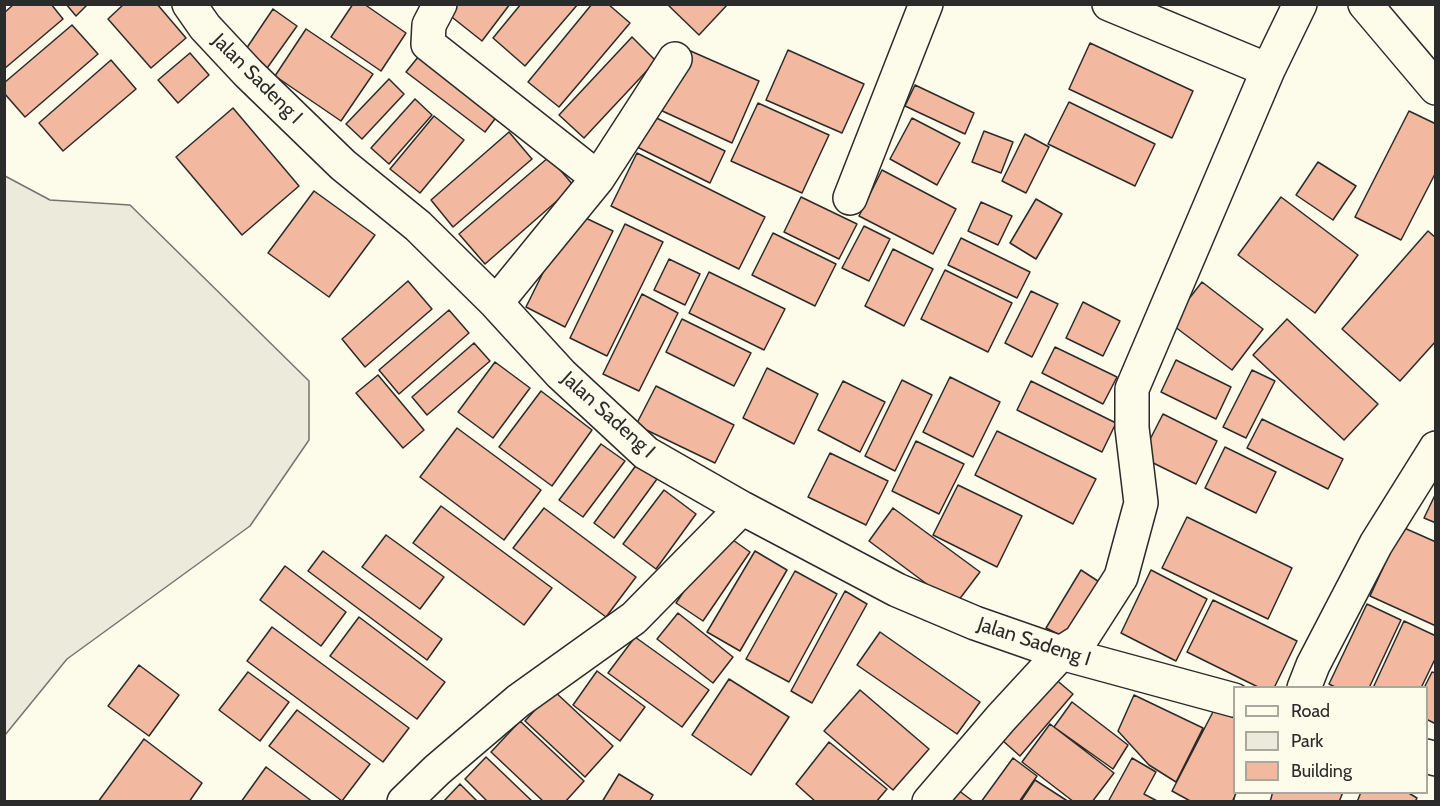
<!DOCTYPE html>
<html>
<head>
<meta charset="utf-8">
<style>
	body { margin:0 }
	#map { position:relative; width:1440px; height:806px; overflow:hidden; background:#fdfbea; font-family:Cabin,sans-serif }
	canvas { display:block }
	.frame { position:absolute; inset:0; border:6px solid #2b2b2b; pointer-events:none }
	.legend { position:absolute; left:1233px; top:686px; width:195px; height:108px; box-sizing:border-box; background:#fdfbea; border:2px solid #a9a89e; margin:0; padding:8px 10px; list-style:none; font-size:18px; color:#2b2b2b }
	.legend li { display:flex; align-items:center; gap:12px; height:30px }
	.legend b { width:30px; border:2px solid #a9a89e }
</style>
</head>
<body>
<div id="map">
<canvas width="1440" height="806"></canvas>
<div class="frame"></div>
<ul class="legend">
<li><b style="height:8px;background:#fdfbea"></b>Road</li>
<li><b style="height:16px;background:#ecebdb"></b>Park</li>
<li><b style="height:16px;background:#f2b8a0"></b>Building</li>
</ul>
</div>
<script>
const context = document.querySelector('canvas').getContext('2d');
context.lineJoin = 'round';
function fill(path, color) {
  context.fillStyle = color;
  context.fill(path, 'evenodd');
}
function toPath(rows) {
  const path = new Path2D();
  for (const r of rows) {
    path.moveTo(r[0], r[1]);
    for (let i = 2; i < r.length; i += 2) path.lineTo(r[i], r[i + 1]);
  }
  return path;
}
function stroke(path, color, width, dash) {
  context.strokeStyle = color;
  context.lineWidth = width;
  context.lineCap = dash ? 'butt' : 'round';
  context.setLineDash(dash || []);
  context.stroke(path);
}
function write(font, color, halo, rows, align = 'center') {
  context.font = font + ' Cabin,sans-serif';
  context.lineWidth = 4.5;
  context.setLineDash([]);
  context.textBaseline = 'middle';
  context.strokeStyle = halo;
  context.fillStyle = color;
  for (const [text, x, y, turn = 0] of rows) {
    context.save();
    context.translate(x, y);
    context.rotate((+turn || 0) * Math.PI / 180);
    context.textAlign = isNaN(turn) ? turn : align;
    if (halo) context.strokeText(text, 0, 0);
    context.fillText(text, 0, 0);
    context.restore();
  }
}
const green = toPath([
	[5,176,50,200,130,205,309,381,309,440,250,526,67,659,5,735,5,176]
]);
fill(green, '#ecebdb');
stroke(green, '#74746e', 1.5);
const building = toPath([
	[14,4,51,4,63,19,4,69,4,13,14,4],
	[66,4,88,4,76,16,66,4],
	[124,4,157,4,186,38,151,68,108,19,124,4],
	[353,4,364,4,406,33,381,71,331,37,353,4],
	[455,4,510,4,482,41,448,14,455,4],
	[521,4,578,4,525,66,493,38,521,4],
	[592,4,608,4,630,23,559,107,528,82,592,4],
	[667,4,728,4,699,35,667,4],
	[273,9,297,26,265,71,242,55,273,9],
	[72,25,98,54,25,117,4,93,4,83,72,25],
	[306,29,373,74,341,121,275,76,306,29],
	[632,37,656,61,584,138,559,115,632,37],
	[1090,43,1193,91,1172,138,1069,89,1090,43],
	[686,49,759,81,732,143,658,109,686,49],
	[788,50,864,84,842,133,766,100,788,50],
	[423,51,501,111,485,132,406,72,423,51],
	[190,53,209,75,178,103,158,80,190,53],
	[111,60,136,89,63,151,39,123,111,60],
	[389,79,404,94,362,139,346,124,389,79],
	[915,85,974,113,965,134,905,106,915,85],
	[415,99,432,115,389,164,371,148,415,99],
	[1069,102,1155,144,1135,186,1048,144,1069,102],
	[758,103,829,135,802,193,731,161,758,103],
	[233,108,299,186,242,235,176,157,233,108],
	[1409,111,1436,124,1436,172,1401,240,1355,217,1409,111],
	[646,113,725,151,710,183,631,144,646,113],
	[434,116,464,140,420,193,390,169,434,116],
	[912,118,960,143,937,185,890,159,912,118],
	[984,131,1013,142,1001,173,972,162,984,131],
	[509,132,532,159,453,227,431,200,509,132],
	[1025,134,1049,147,1026,193,1002,181,1025,134],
	[637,153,765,217,739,269,611,206,637,153],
	[549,157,574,186,485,264,459,234,549,157],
	[1318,162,1356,186,1333,220,1296,195,1318,162],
	[882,170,956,209,933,254,859,216,882,170],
	[314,191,375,235,329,297,268,253,314,191],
	[801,197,857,224,839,259,784,232,801,197],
	[1281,197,1358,255,1315,313,1238,255,1281,197],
	[1036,199,1062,214,1036,259,1010,243,1036,199],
	[981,202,1012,216,998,245,968,231,981,202],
	[573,212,613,231,565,327,526,307,573,212],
	[625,224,663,242,607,356,570,338,625,224],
	[864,226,890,239,869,281,842,268,864,226],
	[1428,231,1436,238,1436,341,1400,381,1342,329,1428,231],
	[773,233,836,264,815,306,752,275,773,233],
	[961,238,1030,272,1017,298,948,265,961,238],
	[893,249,933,269,904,326,865,306,893,249],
	[669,259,700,274,685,305,654,290,669,259],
	[945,270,1012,303,988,352,921,319,945,270],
	[709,272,785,309,764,350,689,313,709,272],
	[408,281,432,309,365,367,342,339,408,281],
	[1202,282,1263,329,1232,370,1170,323,1202,282],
	[1031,291,1058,304,1032,357,1005,343,1031,291],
	[642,294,678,313,639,391,603,374,642,294],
	[1083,302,1120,321,1103,356,1066,338,1083,302],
	[449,310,469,333,399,394,379,370,449,310],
	[682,319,751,353,734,386,666,352,682,319],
	[1287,319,1378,404,1344,440,1253,355,1287,319],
	[474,343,490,361,427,415,412,397,474,343],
	[1055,347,1117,377,1103,404,1042,373,1055,347],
	[1176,360,1231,387,1216,419,1161,392,1176,360],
	[495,362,530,388,493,438,458,412,495,362],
	[767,368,818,394,794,444,743,418,767,368],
	[1252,370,1275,381,1246,438,1223,427,1252,370],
	[378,375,424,430,403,448,356,393,378,375],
	[950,377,1000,402,973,457,923,432,950,377],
	[902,380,932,395,895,471,865,456,902,380],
	[843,381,885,402,860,452,818,430,843,381],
	[1031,381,1116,423,1102,452,1017,410,1031,381],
	[656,386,734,425,715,463,636,425,656,386],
	[541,391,592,430,552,486,499,447,541,391],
	[1163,414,1217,441,1196,484,1141,457,1163,414],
	[1262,419,1343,459,1328,489,1247,448,1262,419],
	[457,428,541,490,504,540,420,477,457,428],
	[997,431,1096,479,1073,524,975,475,997,431],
	[916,441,964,464,939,514,892,491,916,441],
	[601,444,625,461,583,517,559,500,601,444],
	[1225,447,1276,472,1256,513,1205,488,1225,447],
	[830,453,888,481,866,525,808,497,830,453],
	[637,464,657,479,614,538,594,523,637,464],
	[958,485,1022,516,997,567,933,535,958,485],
	[664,490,696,514,656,569,623,544,664,490],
	[1436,493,1436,523,1424,518,1436,493],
	[441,506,552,588,524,625,413,543,441,506],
	[544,508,636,577,606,617,513,548,544,508],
	[893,508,980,572,955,605,869,541,893,508],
	[1187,517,1292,568,1268,619,1162,568,1187,517],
	[1402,527,1436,542,1436,626,1370,596,1402,527],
	[723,533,750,552,703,621,676,603,723,533],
	[386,535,444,577,420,609,362,567,386,535],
	[323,551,442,639,427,660,308,571,323,551],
	[755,551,787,570,740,651,707,632,755,551],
	[285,566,346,612,321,646,260,600,285,566],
	[1081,570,1107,587,1072,641,1046,628,1081,570],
	[1151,570,1207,599,1176,661,1121,633,1151,570],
	[795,571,837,594,789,682,746,659,795,571],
	[845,591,867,604,812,703,791,691,845,591],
	[1213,600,1297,641,1274,688,1260,688,1187,652,1213,600],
	[1367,604,1401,620,1369,688,1337,688,1329,684,1367,604],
	[678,613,733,657,713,683,657,639,678,613],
	[359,617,445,682,417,719,330,656,359,617],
	[1404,621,1436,636,1436,657,1421,688,1373,688,1404,621],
	[272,627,409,728,383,762,247,661,272,627],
	[880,632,980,702,957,734,857,665,880,632],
	[635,637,709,690,682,727,608,673,635,637],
	[139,665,179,695,149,736,108,706,139,665],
	[597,671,645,707,620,741,573,705,597,671],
	[248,672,289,702,260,741,219,710,248,672],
	[1047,672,1073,694,1020,756,994,733,1047,672],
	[1432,672,1436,673,1436,724,1426,719,1426,688,1424,688,1432,672],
	[729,679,789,717,751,775,692,735,729,679],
	[553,690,613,746,585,777,525,721,553,690],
	[860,690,929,749,893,790,824,731,860,690],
	[1134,695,1203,728,1176,782,1149,765,1118,731,1134,695],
	[1072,702,1128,745,1113,769,1054,727,1072,702],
	[1215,708,1234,718,1234,792,1237,792,1232,802,1192,802,1172,791,1215,708],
	[297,710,370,764,342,801,269,746,297,710],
	[520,721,584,781,565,802,544,802,491,752,520,721],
	[1050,724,1114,773,1092,802,1074,802,1022,762,1050,724],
	[144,739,202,783,189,802,98,802,144,739],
	[829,742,887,789,876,802,816,802,796,784,829,742],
	[486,757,533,802,488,802,465,779,486,757],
	[1013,758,1037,776,1019,802,981,802,1013,758],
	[1132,758,1156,772,1144,794,1159,802,1108,802,1132,758],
	[266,767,313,802,241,802,266,767],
	[619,774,653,795,649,802,602,802,619,774],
	[1035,780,1069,802,1021,801,1035,780],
	[460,784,478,802,443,802,460,784],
	[950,784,974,802,937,802,950,784],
	[1265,792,1343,792,1339,802,1260,802,1265,792],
	[1361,792,1407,792,1417,798,1415,802,1357,802,1361,792]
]);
fill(building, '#f2b8a0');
stroke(building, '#2b2b2b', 1.5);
const minor = toPath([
	[189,4,205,27,248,73,343,165,418,226,496,303,561,374,646,453,742,508,897,590,975,623,1061,653,1234,700],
	[440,4,429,25,428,44,598,178],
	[1109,4,1268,70],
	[1365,4,1436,88],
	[850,198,926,4],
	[496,303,598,178,675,59],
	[1304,688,1313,665,1376,544,1436,448],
	[1426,756,1436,759],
	[404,802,437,770,518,701,634,618,742,508],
	[929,802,1001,718,1061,653,1080,641,1121,577,1141,503,1132,428,1132,389,1268,70,1300,4],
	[1251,802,1255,792]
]);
stroke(minor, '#2b2b2b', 36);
stroke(minor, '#fdfbea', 33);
write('20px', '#2b2b2b', '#fdfbea', [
	["Jalan Sadeng I",257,79,45],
	["Jalan Sadeng I",608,415,42],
	["Jalan Sadeng I",1034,642,18]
]);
</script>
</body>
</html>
